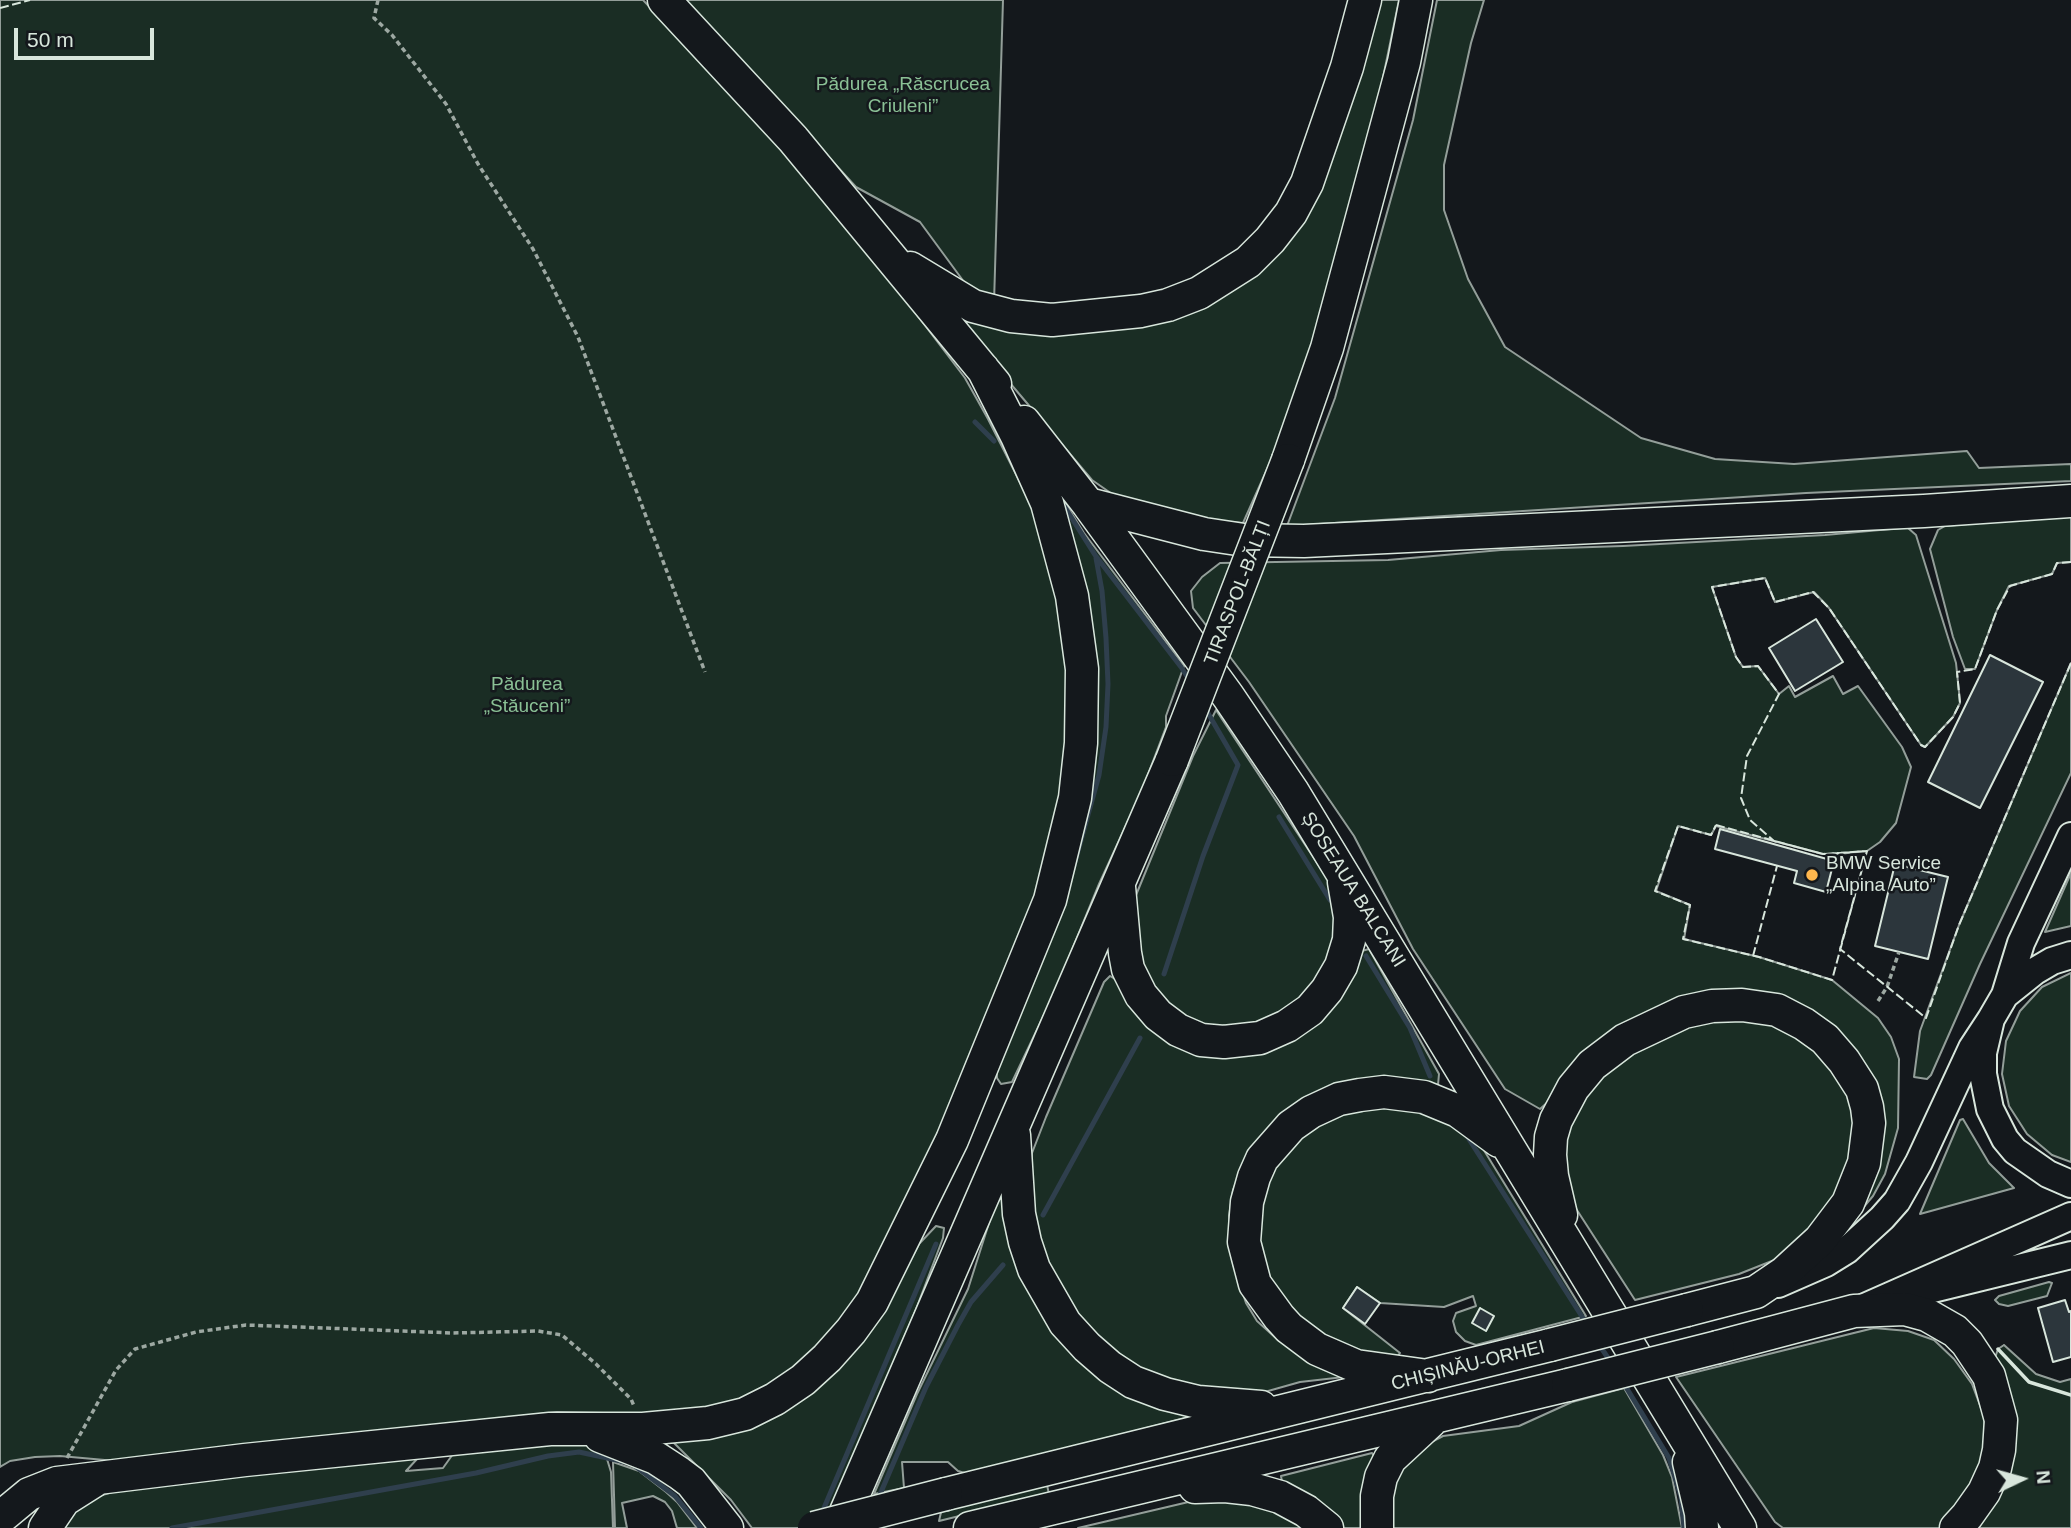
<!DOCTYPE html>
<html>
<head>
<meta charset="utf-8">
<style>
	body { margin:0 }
	#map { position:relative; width:2071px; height:1528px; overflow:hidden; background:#14181c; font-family:Arial,sans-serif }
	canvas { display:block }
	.north { position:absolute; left:1987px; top:1444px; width:70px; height:70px; -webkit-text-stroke:5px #14181c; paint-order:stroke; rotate:85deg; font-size:19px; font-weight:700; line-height:28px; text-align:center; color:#d8e6dc }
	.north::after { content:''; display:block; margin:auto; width:24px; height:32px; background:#d8e6dc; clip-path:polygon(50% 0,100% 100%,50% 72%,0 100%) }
	.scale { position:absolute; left:14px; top:28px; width:140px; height:32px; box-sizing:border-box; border:4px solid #d8e6dc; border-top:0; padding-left:9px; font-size:21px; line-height:24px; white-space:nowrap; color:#d8e6dc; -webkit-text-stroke:5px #14181c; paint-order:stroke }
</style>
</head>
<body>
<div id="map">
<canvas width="2071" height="1528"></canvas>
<div class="north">N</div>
<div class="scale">50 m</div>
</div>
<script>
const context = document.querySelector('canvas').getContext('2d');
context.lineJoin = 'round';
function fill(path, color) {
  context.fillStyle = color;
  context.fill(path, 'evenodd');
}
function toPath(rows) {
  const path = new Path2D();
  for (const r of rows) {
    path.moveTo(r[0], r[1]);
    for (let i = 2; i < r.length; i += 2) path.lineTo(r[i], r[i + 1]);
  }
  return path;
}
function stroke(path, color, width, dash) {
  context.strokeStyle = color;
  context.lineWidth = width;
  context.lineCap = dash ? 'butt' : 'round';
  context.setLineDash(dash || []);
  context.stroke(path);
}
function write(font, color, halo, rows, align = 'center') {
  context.font = font + ' Arial,sans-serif';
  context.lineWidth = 5;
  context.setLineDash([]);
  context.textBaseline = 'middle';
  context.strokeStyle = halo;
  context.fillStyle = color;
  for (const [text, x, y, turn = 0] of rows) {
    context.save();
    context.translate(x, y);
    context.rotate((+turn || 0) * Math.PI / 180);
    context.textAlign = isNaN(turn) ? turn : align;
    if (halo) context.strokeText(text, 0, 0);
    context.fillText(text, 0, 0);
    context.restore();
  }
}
const green = toPath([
	[0,0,643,0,743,105,873,257,965,378,988,419,1030,502,1057,573,1074,715,1053,851,959,1094,865,1287,838,1328,769,1395,697,1415,557,1412,116,1461,60,1456,35,1457,10,1461,0,1467,0,0],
	[685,0,1003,0,994,303,967,286,920,222,856,187,685,0],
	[1376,0,1399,0,1373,126,1293,411,1243,523,1214,521,1125,503,1092,480,949,311,1098,326,1280,249,1376,0],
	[1437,0,1484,0,1471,43,1444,165,1444,210,1468,279,1505,347,1641,438,1715,459,1794,464,1967,451,1979,468,2071,464,2071,481,1806,493,1287,526,1335,398,1413,120,1437,0],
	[1062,498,1084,533,1184,666,1166,716,1166,727,1141,793,1099,884,1054,994,1012,1082,1001,1084,997,1078,996,1051,1086,797,1055,502,1062,498],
	[2071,515,2071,562,2057,563,2052,574,2009,586,1997,610,1975,669,1965,669,1953,637,1930,549,1938,530,1945,526,2071,515],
	[1902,528,1908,528,1916,535,1956,663,1959,692,1960,703,1953,717,1925,747,1921,745,1829,608,1814,592,1775,602,1765,578,1712,587,1736,657,1743,667,1758,666,1779,694,1789,686,1795,697,1833,676,1843,694,1858,686,1902,747,1911,767,1896,823,1880,842,1867,851,1838,854,1823,854,1716,826,1711,835,1678,826,1656,891,1690,905,1684,939,1759,957,1832,980,1878,1018,1891,1037,1899,1059,1898,1128,1885,1174,1873,1196,1857,1215,1857,1061,1721,994,1549,1101,1540,1109,1505,1089,1413,949,1354,836,1249,682,1193,608,1191,591,1202,577,1220,563,1388,560,1501,550,1623,546,1825,535,1902,528],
	[2071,663,2071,773,1980,964,1931,1075,1927,1079,1914,1077,1920,1031,1959,925,2071,663],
	[1216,710,1337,893,1332,957,1303,1002,1240,1030,1197,1026,1148,989,1130,929,1134,900,1193,756,1216,710],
	[2071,873,2071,926,2045,932,2071,873],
	[1369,949,1439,1074,1438,1085,1388,1083,1242,1169,1233,1190,1229,1216,1233,1264,1246,1303,1257,1321,1278,1340,1345,1371,1344,1377,1300,1382,1254,1395,1165,1381,1116,1357,1069,1310,1038,1241,1029,1176,1032,1153,1046,1117,1104,982,1110,976,1234,1051,1358,952,1369,949],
	[2071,973,2071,1162,2052,1155,2027,1134,2009,1106,2002,1074,2006,1041,2020,1011,2042,987,2071,973],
	[1737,1014,1799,1034,1844,1080,1859,1134,1841,1194,1787,1255,1739,1274,1635,1300,1564,1190,1557,1153,1570,1108,1640,1040,1737,1014],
	[1374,1105,1415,1110,1460,1127,1477,1139,1586,1316,1476,1345,1465,1341,1456,1332,1453,1321,1456,1313,1476,1306,1473,1296,1444,1307,1380,1303,1357,1287,1343,1308,1400,1353,1393,1362,1329,1344,1283,1303,1269,1281,1255,1242,1264,1179,1291,1145,1331,1117,1374,1105],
	[1963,1119,1989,1163,2014,1188,1920,1214,1960,1120,1963,1119],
	[1001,1190,1054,1323,1201,1414,968,1474,958,1471,948,1462,902,1462,904,1488,874,1494,917,1394,968,1289,996,1201,1001,1190],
	[936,1226,944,1228,943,1238,915,1312,823,1528,752,1528,731,1500,673,1442,688,1431,764,1413,909,1263,919,1244,936,1226],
	[2049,1282,2052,1283,2047,1296,2008,1306,1999,1304,1995,1300,1999,1296,2049,1282],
	[1874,1328,1908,1331,1934,1340,1954,1359,1972,1384,1984,1416,1986,1444,1981,1474,1945,1528,1783,1528,1775,1522,1676,1377,1874,1328],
	[2004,1345,2036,1374,2060,1382,2071,1379,2071,1528,1971,1528,1984,1512,1993,1364,1998,1349,2004,1345],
	[1624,1388,1663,1455,1672,1477,1682,1528,1387,1528,1390,1483,1420,1448,1443,1436,1519,1426,1572,1402,1624,1388],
	[560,1442,587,1445,607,1459,611,1472,613,1528,56,1528,58,1524,96,1497,122,1489,417,1455,417,1459,406,1471,443,1468,453,1454,560,1442],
	[1372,1453,1374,1456,1365,1528,1341,1528,1282,1482,1281,1476,1372,1453],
	[613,1462,639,1471,666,1492,677,1502,697,1528,677,1528,672,1511,665,1502,653,1496,622,1503,627,1528,615,1528,613,1462],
	[1047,1485,1049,1494,939,1521,942,1508,1047,1485],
	[1245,1496,1311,1528,1078,1528,1197,1500,1245,1496]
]);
fill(green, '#1a2d24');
stroke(green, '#939e99', 2);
stroke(toPath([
	[975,422,994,441],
	[1061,501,1095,555,1181,667,1190,681],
	[1279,817,1330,900],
	[1073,869,1099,775,1106,727,1108,684,1106,638,1102,591,1096,558],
	[1366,956,1410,1028,1430,1076],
	[1164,974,1203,856,1238,765,1205,708],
	[1467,1136,1588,1326],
	[1043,1215,1140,1038],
	[1598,1343,1612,1364],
	[1623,1382,1669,1458,1681,1497,1684,1528],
	[635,1466,675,1496,701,1528],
	[878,1499,926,1387,958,1325,971,1302,1003,1265],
	[821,1515,936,1244],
	[172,1528,476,1473,548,1456,579,1452,626,1462]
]), '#2f3f4d', 5);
const building = toPath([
	[1816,619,1843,662,1795,691,1769,648,1816,619],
	[1990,655,2043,682,1980,808,1928,782,1990,655],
	[1720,829,1834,861,1826,892,1794,883,1797,871,1715,849,1720,829],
	[1895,864,1948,877,1928,959,1875,946,1895,864],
	[1357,1287,1380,1303,1365,1324,1343,1308,1357,1287],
	[2065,1300,2069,1312,2071,1311,2071,1357,2053,1362,2038,1308,2065,1300],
	[1480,1308,1494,1316,1486,1331,1472,1323,1480,1308]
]);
fill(building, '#2c363c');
stroke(building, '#d8e6dc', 2);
const primary = toPath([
	[2071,955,2052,961,2035,971,2005,995,1991,1019,1983,1053,1983,1074,1990,1109,2005,1139,2015,1151,2048,1174,2071,1184],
	[2005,995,2021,943,2071,836],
	[1778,1284,1826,1263,1847,1250,1882,1218,1897,1201,1919,1162,1972,1048,1991,1019],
	[1929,1290,2071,1255],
	[1865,1307,2071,1216]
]);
const highway = toPath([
	[664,0,793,139,995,384],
	[910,268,973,306,1011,316,1052,320,1141,311,1168,305,1199,293,1248,262,1270,240,1291,213,1307,183,1347,67,1365,0],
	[1024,422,1088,504,1228,696,1293,792,1740,1528],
	[1288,460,1327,348,1404,62,1416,0],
	[1088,504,1204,534,1244,540,1304,541,1924,511,2071,501],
	[1119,887,1125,953,1128,969,1141,995,1158,1015,1178,1030,1201,1040,1224,1042,1260,1038,1287,1026,1310,1010,1327,990,1341,966,1349,940,1350,917,1344,882],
	[1014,1135,1019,1214,1025,1242,1034,1269,1065,1323,1087,1347,1110,1367,1133,1382,1165,1394,1198,1402,1261,1407],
	[1561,1215,1552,1176,1550,1155,1551,1137,1556,1120,1573,1088,1592,1065,1625,1040,1684,1012,1712,1006,1742,1005,1777,1010,1804,1024,1825,1039,1844,1061,1862,1089,1867,1107,1869,1123,1864,1163,1848,1203,1820,1240,1784,1273,1756,1292,1687,1310],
	[1718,1347,1854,1311,1905,1309,1927,1315,1955,1331,1967,1343,1989,1376,2001,1420,1999,1450,1995,1468,1984,1492,1967,1516,1956,1528],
	[1428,1376,1356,1366,1317,1349,1289,1328,1279,1317,1255,1284,1244,1242,1247,1202,1254,1177,1262,1159,1291,1126,1311,1112,1339,1099,1360,1095,1384,1092,1424,1097,1458,1111,1499,1141],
	[600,1436,656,1458,679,1473,691,1482,727,1528],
	[1689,1462,1701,1513,1702,1528],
	[1195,1487,1225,1486,1252,1489,1280,1497,1306,1511,1327,1528],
	[946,1494,1550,1345],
	[0,1518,29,1494,57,1483,245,1460,550,1429,643,1429,708,1423,745,1414,775,1399,803,1380,827,1358,851,1331,872,1302,952,1140,1050,900,1075,798,1081,743,1082,669,1072,596,1047,503,1017,436,983,369],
	[45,1528,64,1500,94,1481],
	[839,1528,1172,760],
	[970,1528,1568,1385],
	[1377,1528,1377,1496,1381,1477,1390,1459,1431,1421]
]);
stroke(primary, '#d8e6dc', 30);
stroke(highway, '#d8e6dc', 35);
stroke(toPath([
	[378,0,374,18,392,35,446,104,478,164,533,249,578,337,705,672],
	[1878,1001,1887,987,1899,952],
	[67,1458,116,1370,135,1349,196,1332,246,1325,453,1333,538,1331,562,1335,596,1364,631,1399,634,1406]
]), '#9da8a2', 3.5, [5, 3.5]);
stroke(primary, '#14181c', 26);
stroke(highway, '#14181c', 32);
const highwayBridge = toPath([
	[1172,760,1288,460],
	[1550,1345,1687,1310],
	[1568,1385,1718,1347],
	[814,1528,946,1494]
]);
stroke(highwayBridge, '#d8e6dc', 35, []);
stroke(highwayBridge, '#14181c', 32);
stroke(toPath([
	[0,8,30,0],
	[2071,562,2057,563,2052,574,2010,586,1997,610,1975,669,1957,672,1960,703,1953,717,1925,747,1921,745,1829,608,1813,592,1775,602,1765,578,1712,587,1736,657,1743,667,1758,666,1779,694,1747,756,1741,798,1750,820,1774,841,1823,854,1867,851,1840,949,1926,1018,1959,925,2071,663],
	[1716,825,1823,854,1867,851,1832,980,1759,957,1683,939,1690,905,1655,891,1678,826,1711,835,1716,825],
	[1753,956,1777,866]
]), '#d8e6dc', 2, [9, 3.5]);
stroke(toPath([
	[1998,1349,2029,1382,2071,1395]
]), '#d8e6dc', 3.5);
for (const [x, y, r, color] of [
	[1812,875,7,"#ffb74d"]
]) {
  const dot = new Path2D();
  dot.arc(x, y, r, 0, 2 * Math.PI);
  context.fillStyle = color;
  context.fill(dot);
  stroke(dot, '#14181c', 2.5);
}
write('19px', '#8ac095', '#14181c', [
	["Pădurea „Răscrucea",903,85],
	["Criuleni”",903,107],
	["Pădurea",527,685],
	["„Stăuceni”",527,707]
]);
write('19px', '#d8e6dc', '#14181c', [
	["TIRASPOL-BĂLȚI",1238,593,-69],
	["ȘOSEAUA BALCANI",1353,890,58],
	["CHIȘINĂU-ORHEI",1468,1366,-14]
]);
write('19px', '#d8e6dc', '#14181c', [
	["BMW Service",1826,864],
	["„Alpina Auto”",1826,886]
], 'left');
</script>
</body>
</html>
